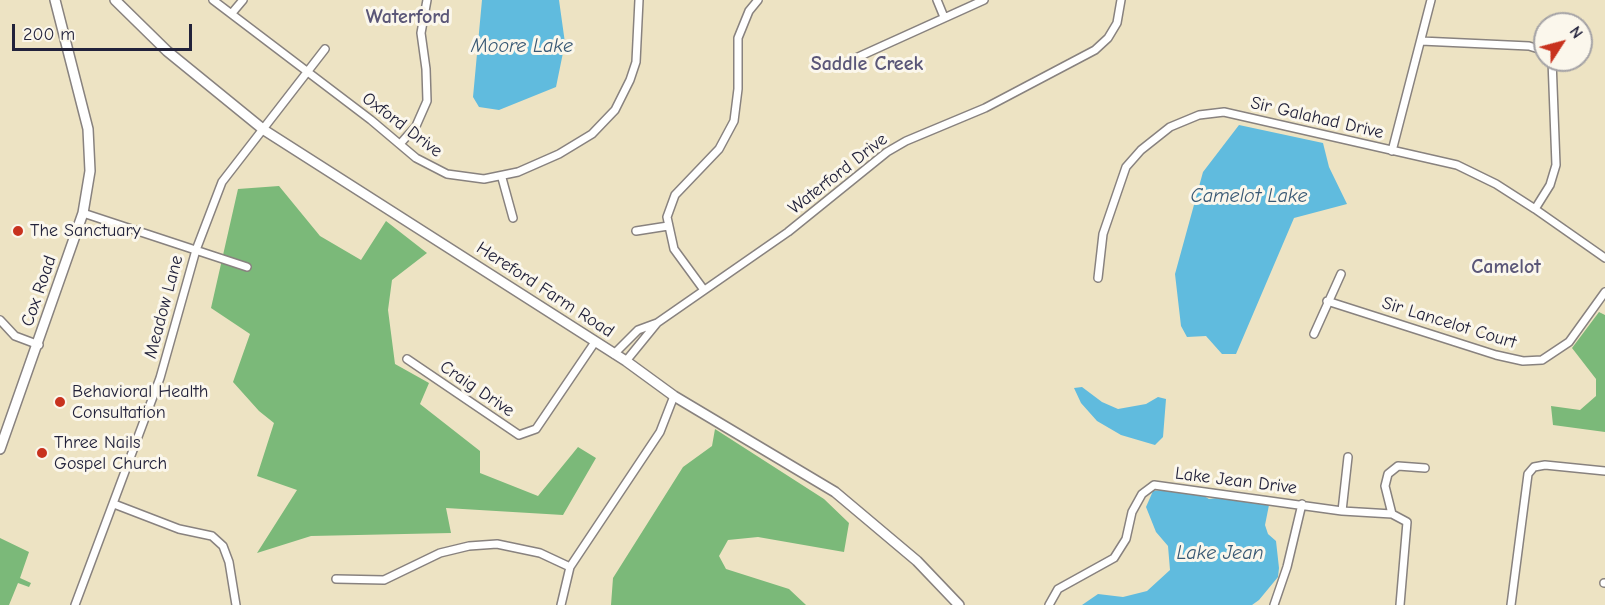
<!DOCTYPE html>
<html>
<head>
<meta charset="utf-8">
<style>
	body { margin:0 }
	#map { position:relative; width:1605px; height:605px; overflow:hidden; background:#ede3c3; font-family:"Comic Neue",sans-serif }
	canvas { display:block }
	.north { position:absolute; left:1533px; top:12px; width:60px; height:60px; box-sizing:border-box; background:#fbf7ec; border:2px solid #a4a2a5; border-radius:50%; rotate:54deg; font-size:16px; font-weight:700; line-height:24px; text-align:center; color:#22223b }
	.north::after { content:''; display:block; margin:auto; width:21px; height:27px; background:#c8321e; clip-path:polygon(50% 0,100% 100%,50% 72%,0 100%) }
	.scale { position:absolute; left:12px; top:24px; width:180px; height:27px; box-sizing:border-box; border:3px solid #22223b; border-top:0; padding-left:8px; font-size:18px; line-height:21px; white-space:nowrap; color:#22223b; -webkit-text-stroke:4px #fbf7ec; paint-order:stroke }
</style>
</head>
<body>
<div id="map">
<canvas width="1605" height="605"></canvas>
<div class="north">N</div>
<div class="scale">200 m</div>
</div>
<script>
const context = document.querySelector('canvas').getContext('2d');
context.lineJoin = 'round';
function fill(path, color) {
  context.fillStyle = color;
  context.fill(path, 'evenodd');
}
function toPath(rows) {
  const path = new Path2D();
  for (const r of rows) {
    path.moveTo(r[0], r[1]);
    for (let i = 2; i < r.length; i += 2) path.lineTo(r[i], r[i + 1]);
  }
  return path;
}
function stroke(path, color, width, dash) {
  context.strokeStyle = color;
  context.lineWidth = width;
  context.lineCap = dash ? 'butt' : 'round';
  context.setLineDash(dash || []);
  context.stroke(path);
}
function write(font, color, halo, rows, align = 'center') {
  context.font = font + ' "Comic Neue",sans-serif';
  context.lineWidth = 6;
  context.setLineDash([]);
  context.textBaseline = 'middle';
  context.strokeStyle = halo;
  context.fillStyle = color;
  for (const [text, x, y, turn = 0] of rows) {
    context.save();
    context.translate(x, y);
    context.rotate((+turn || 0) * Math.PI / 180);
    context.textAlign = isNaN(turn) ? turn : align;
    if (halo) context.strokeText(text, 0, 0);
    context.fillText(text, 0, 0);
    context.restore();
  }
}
fill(toPath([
	[279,186,320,236,361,260,386,221,427,253,392,280,388,310,395,364,429,383,420,404,480,451,480,473,538,496,578,447,596,458,563,515,446,508,451,533,311,536,257,553,297,490,257,476,274,423,259,411,233,382,250,334,211,308,238,189],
	[1599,312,1605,315,1605,432,1553,425,1551,406,1580,410,1596,396,1596,379,1572,348],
	[715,429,824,499,849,523,844,552,758,537,728,540,719,556,726,569,789,589,806,605,611,605,613,578,683,467,712,446],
	[0,538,29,552,20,578,31,583,29,587,18,583,9,605,0,605]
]), '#7bb979');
fill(toPath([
	[482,0,559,0,565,43,556,87,499,110,479,107,473,97],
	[1239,125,1323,143,1329,167,1347,204,1294,218,1236,354,1222,354,1206,336,1187,337,1181,326,1175,274,1203,172],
	[1082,387,1102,402,1118,409,1146,404,1158,397,1166,399,1163,437,1155,445,1121,435,1097,421,1081,403,1074,388],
	[1160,490,1204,496,1209,499,1217,498,1269,505,1265,525,1268,534,1276,541,1279,568,1278,577,1259,600,1252,605,1082,605,1098,594,1123,597,1147,591,1170,570,1168,546,1156,532,1146,507,1153,491]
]), '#60bbde');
const minor = toPath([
	[213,0,371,120,416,158,447,174,484,179,518,172,559,154,592,134,615,110,630,80,636,62,639,0],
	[937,0,944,17],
	[232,13,243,0],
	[1421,41,1529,46,1545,51],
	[836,67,984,0],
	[400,144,416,126,427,101,426,69,421,33,427,0],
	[1392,151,1431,0],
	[502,178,513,218],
	[1535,209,1550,185,1556,165,1552,60],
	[83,213,247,267],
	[636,231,668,226],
	[1098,278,1103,234,1126,167,1141,150,1170,127,1199,115,1224,112,1457,165,1496,184,1535,209,1605,258],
	[704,290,674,249,667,217,675,195,719,149,734,121,738,89,738,38,749,11,758,0],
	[1327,301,1496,355,1523,361,1542,360,1569,342,1605,292],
	[0,320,15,336,39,345],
	[1314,334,1341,274],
	[614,354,638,330,657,323],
	[407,359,519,435,536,429,595,342],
	[626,361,657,323,788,232,887,152,906,141,985,108,1095,50,1108,38,1117,23,1121,0],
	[114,504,179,529,212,536,223,546,229,562,236,605],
	[1342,511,1348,457],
	[1392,514,1385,486,1388,474,1398,466,1425,468],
	[336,579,384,580,440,553,469,546,497,544,540,553,570,567],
	[1604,583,1605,583],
	[75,605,160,378,196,250,222,182,325,49],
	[561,605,570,567,660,432,674,396],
	[1049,605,1058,589,1114,558,1126,539,1132,512,1142,494,1154,485,1342,511,1392,514,1407,522,1400,605],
	[1274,605,1287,567,1302,504],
	[1511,605,1528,474,1534,467,1545,465,1605,471]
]);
const tertiary = toPath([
	[115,0,167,51,264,130,626,361,674,396,835,492,917,561,959,605],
	[0,449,83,213,90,171,88,129,55,0]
]);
stroke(minor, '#88827f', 10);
stroke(tertiary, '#88827f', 12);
stroke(minor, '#fff', 7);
stroke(tertiary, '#fff', 9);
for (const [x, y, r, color] of [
	[18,231,6,"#c8321e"],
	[60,402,6,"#c8321e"],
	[42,453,6,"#c8321e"]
]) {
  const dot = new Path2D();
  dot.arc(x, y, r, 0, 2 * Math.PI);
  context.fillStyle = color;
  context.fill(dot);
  stroke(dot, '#fbf7ec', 2);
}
write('18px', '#22223b', '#fbf7ec', [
	["Sir Galahad Drive",1317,118,13],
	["Oxford Drive",402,125,37],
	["Waterford Drive",838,174,-38],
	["Hereford Farm Road",545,290,33],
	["Cox Road",39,291,-71],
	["Meadow Lane",164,307,-75],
	["Sir Lancelot Court",1449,323,17],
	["Craig Drive",477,389,34],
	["Lake Jean Drive",1236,481,7]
]);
write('18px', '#22223b', '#fbf7ec', [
	["The Sanctuary",30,231],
	["Behavioral Health",72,392],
	["Consultation",72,413],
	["Three Nails",54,443],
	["Gospel Church",54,464]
], 'left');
write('bold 20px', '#5b5778', '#fbf7ec', [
	["Waterford",408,17],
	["Saddle Creek",867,64],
	["Camelot",1506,267]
]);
write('italic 20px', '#385874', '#fbf7ec', [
	["Moore Lake",522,46],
	["Camelot Lake",1249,196],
	["Lake Jean",1220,553]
]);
</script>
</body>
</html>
